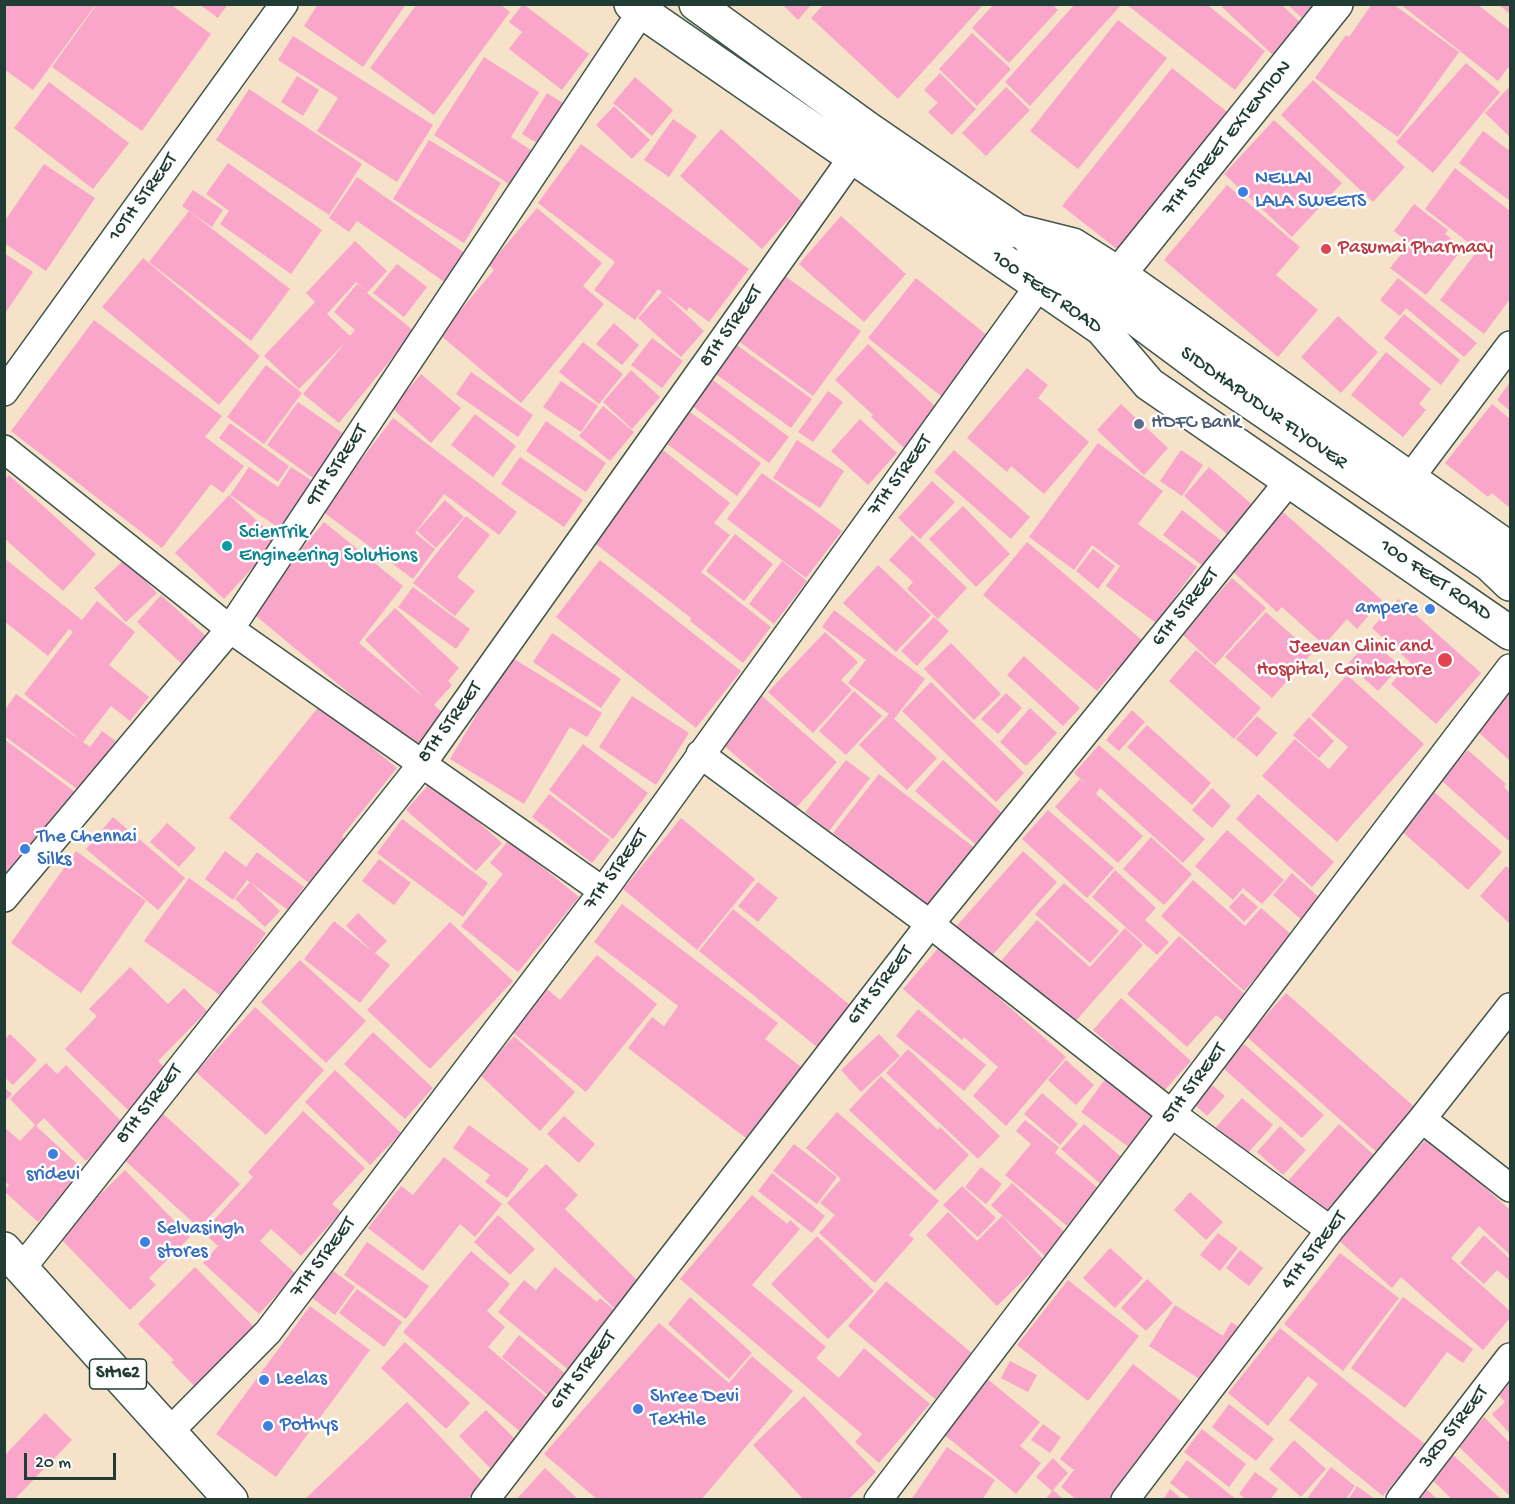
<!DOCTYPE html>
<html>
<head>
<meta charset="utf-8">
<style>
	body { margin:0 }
	#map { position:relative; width:1515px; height:1504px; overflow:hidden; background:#f5e2c8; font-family:"Gochi Hand",sans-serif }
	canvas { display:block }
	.frame { position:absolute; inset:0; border:6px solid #1f3d34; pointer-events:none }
	.scale { position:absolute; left:24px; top:1453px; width:92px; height:27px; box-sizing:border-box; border:3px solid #1f3d34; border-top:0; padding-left:8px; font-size:18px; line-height:21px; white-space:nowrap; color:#1f3d34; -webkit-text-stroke:4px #fff; paint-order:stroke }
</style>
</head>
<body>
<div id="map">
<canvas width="1515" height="1504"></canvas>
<div class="frame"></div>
<div class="scale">20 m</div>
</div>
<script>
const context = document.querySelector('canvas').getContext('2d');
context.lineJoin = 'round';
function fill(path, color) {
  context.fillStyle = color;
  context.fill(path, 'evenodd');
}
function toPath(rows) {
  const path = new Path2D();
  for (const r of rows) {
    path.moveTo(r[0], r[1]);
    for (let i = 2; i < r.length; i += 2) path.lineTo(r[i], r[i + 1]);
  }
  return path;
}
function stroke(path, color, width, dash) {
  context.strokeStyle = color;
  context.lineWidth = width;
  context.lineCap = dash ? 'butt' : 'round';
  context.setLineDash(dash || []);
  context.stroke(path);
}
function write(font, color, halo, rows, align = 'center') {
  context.font = font + ' "Gochi Hand",sans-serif';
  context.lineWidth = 5;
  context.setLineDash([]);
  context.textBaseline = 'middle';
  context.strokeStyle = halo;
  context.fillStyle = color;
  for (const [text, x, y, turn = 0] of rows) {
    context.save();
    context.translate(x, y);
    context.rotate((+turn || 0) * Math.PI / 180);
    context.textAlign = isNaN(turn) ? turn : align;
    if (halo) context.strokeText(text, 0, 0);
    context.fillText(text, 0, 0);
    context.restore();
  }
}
fill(toPath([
	[4,4,96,4,33,90,4,69],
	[97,4,170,4,211,34,142,131,52,67],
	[199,4,228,4,218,18],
	[318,4,406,4,363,67,304,26],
	[417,4,500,4,510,12,434,115,370,68],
	[523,4,589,54,562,90,509,49,522,32,509,22],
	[782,4,812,4,798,20],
	[824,4,984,4,898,99,811,18],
	[994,4,1052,4,1058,10,1009,63,972,28],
	[1075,4,1122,4,1030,106,1005,82],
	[1126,4,1206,4,1265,51,1235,90],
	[1225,4,1281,4,1304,26,1275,57,1222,7],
	[1287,4,1318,4,1304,20],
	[1372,4,1393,4,1459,52,1398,137,1315,78,1346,35,1349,37],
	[1400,4,1477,4,1510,30,1510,65,1498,81],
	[1498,4,1510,4,1510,14],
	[1118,20,1167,58,1078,169,1030,131],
	[972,33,1011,69,977,106,939,69],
	[293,36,433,125,397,182,317,131,338,98,278,60],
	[484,57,539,92,511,137,534,152,512,186,434,135],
	[1466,63,1500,92,1433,173,1396,142],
	[1172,68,1231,115,1122,253,1062,206],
	[940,73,976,109,952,135,928,112,938,103,924,90],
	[297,76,319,90,303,116,281,102],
	[635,77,673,110,652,136,613,103],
	[1313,80,1405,167,1373,202,1281,115],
	[49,82,129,143,93,189,14,128],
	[1510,86,1510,137,1485,113],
	[1006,87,1030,110,986,156,962,133],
	[249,89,362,164,329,215,216,140],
	[547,93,568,106,542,146,522,134],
	[614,106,650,140,632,159,596,125],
	[673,119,697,136,669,177,644,160],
	[1274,120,1342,183,1292,237,1224,174],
	[721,129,803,203,762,249,680,176],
	[1483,131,1510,151,1510,201,1459,163],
	[429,140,501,183,464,243,393,199],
	[581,144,749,269,709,322,689,307,687,311,658,289,635,320,594,290,615,262,538,203],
	[228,163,322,230,291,274,220,224,229,211,206,194],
	[44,164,95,198,46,271,4,243,4,222],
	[1455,168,1510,211,1510,299,1484,334,1440,300,1478,250,1425,209],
	[357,177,466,254,446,283,357,221,349,232,329,218],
	[1227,185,1300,247,1276,275,1318,310,1278,357,1164,260],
	[193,190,223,210,212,227,182,206],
	[1414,204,1448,230,1445,234,1463,248,1426,295,1390,268,1410,243,1394,231],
	[537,208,602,263,583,286,604,304,521,403,440,335,494,270,489,265],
	[189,211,290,289,251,341,149,262],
	[841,216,906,274,864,322,799,264],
	[355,241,387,271,367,293,414,331,339,423,303,394,345,343,299,389,264,356,315,302,306,293],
	[356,282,365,290,357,284,334,312,355,330,350,336,327,314],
	[4,253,33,272,4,315],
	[143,258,260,356,219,405,102,307],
	[397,264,427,287,404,317,373,293],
	[785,276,861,331,813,396,737,340],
	[916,278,993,340,946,400,868,338],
	[1398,278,1477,343,1464,357,1406,308,1400,316,1380,300],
	[662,292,704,331,681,357,638,318],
	[1404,314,1460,360,1441,385,1384,338],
	[1338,316,1378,352,1341,393,1301,357],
	[94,320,222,416,205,437,244,466,223,493,211,484,162,548,11,431],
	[614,323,639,345,622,365,596,344],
	[652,338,683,361,662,388,631,365],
	[731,341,812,399,791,428,710,370],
	[583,342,623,374,599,404,559,372],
	[868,344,939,410,904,448,871,417,873,415,835,380],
	[1386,352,1431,389,1419,404,1426,410,1403,437,1351,395],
	[266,365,302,393,264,444,227,417],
	[1027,368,1048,385,1038,398,1089,442,1044,494,1011,466,1007,472,967,438],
	[631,370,660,397,632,429,603,402],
	[471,372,533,415,518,437,456,394],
	[421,374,461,408,431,443,392,408],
	[710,378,789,437,769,463,691,405],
	[561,381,598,406,581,432,543,407],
	[1510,382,1510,411,1497,400],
	[828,391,843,402,813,442,798,432],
	[298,402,344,434,313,478,267,445],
	[1121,404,1168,448,1144,475,1097,430],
	[1492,404,1510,419,1510,508,1492,493,1488,497,1445,463],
	[603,406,634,432,610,461,579,436],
	[690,412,761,463,737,496,667,444],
	[475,414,516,446,493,477,451,445],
	[393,418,517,512,499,535,444,494,415,533,435,549,413,579,322,511],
	[860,419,897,453,868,485,831,451],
	[546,421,606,463,586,492,526,451],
	[230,423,289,466,278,482,219,438],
	[797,440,844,471,820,508,773,478],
	[1098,443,1163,491,1138,524,1197,567,1156,623,1106,586,1120,566,1092,545,1074,570,1029,537],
	[663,450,730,503,714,523,730,535,701,572,771,627,743,663,690,621,691,618,592,541],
	[954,450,1030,517,1011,539,934,472],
	[1181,450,1203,465,1182,496,1160,481],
	[520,457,583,500,564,527,501,484],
	[249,467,278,487,291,467,314,482,282,530,230,495],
	[1209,467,1255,507,1229,536,1184,496],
	[762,473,842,531,806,578,727,519],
	[9,475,96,554,63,591,4,538,4,480],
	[932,481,955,502,920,539,898,518],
	[229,495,278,540,224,599,175,553],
	[445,500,464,517,436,548,417,531],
	[963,506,1010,554,976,587,929,539],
	[1182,510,1223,542,1203,566,1163,535],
	[1283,512,1382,600,1357,629,1347,619,1324,645,1282,607,1277,612,1231,570],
	[466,516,490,535,457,577,475,591,455,616,413,583],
	[324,522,403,586,359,643,426,699,365,640,395,608,459,668,448,681,452,685,434,705,449,718,420,752,250,611],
	[735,534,773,564,744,601,706,571],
	[912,535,967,588,938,619,907,589,913,582,889,560],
	[1027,542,1143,641,1117,672,1115,670,1097,691,983,595],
	[1093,549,1115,566,1098,589,1076,571],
	[4,558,82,620,97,601,135,632,109,665,149,697,130,721,111,706,83,742,24,694,73,632,69,629,48,656,4,621],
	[125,559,157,593,126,622,94,588],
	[600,560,741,671,696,728,556,617],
	[782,561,807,581,774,624,749,604],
	[878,565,931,615,896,652,843,603],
	[1232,578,1266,608,1215,665,1182,634],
	[413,587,470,629,456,649,398,607],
	[161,595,209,639,184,666,137,622],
	[1398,599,1481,673,1436,724,1391,684,1410,662,1372,628],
	[834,610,925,679,894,719,937,758,907,790,859,745,889,714,848,683,866,660,822,627],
	[1266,612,1312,653,1272,698,1225,657],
	[934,617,949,631,917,666,901,651],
	[825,632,858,662,841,680,852,690,813,733,768,692],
	[552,633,621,679,601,708,533,662],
	[1370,639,1400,666,1378,691,1348,664],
	[951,643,1001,694,974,720,924,669],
	[1196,650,1261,708,1234,739,1169,681],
	[1024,656,1080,708,1063,726,1007,675],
	[511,657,602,713,587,737,570,727,524,804,450,759],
	[1347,675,1424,744,1337,842,1262,776,1295,739,1329,769,1348,747,1311,715],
	[931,682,1024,773,996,802,902,711],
	[1510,688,1510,761,1475,729],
	[854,691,882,716,846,755,819,731],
	[1006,693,1022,708,998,734,981,719],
	[16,694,90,747,102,731,116,741,80,791,4,736,4,711],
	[632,696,689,733,656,785,599,747],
	[762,696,837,762,796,808,721,743],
	[320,705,397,768,342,836,345,841,310,884,229,818],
	[1030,708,1057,733,1026,766,1000,742],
	[1132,710,1145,722,1119,751,1106,740],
	[1257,716,1277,733,1257,757,1236,739],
	[1309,717,1334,741,1319,758,1293,735],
	[1147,725,1211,783,1192,805,1127,747],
	[4,739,86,800,4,898],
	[583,744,648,793,613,839,549,790],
	[1099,745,1205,839,1183,863,1100,788,1096,794,1143,836,1118,863,1055,807,1080,779,1093,790,1074,773],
	[1468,750,1506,784,1504,787,1510,793,1510,842,1441,780],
	[846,760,870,778,829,831,805,812],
	[943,760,1002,813,975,844,915,791],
	[879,774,980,852,935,912,833,833],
	[432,781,502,843,476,871,406,810],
	[1212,788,1231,806,1212,828,1192,810],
	[1432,790,1502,852,1468,890,1398,828],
	[549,794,610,840,592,863,532,817],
	[1258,794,1334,862,1312,887,1236,819],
	[1048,810,1114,868,1087,898,1022,839],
	[113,817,185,878,158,910,86,849],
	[681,818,755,879,697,950,623,889],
	[402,819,488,883,463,917,377,853],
	[167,823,196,848,179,867,150,842],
	[1227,830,1284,880,1262,904,1243,888,1233,900,1195,866],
	[1151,837,1192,874,1164,905,1123,869],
	[509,840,579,897,518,972,461,926,503,874,490,863],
	[76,851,146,901,81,993,11,943],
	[225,851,246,867,257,852,304,887,288,910,247,880,233,900,205,879],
	[1023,851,1057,882,989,959,954,929],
	[379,859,411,883,394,905,362,881],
	[1506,866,1510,869,1510,924,1480,896],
	[1115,870,1156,908,1145,920,1169,942,1157,955,1092,897],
	[1292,873,1323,901,1304,922,1273,895],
	[189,878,266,933,221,996,144,941],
	[1193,880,1245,926,1261,908,1293,936,1244,991,1161,916],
	[250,882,280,911,265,927,235,899],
	[758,882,778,898,758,922,738,906],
	[1064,883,1119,931,1090,963,1035,914],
	[1242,893,1258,907,1244,922,1229,907],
	[622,904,778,1023,765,1039,805,1070,751,1142,628,1048,652,1017,664,1026,678,1006,594,942],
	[733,909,856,1010,823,1052,699,951],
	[358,913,387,941,375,953,390,965,360,1003,304,959,334,921,373,952,346,926],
	[1037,920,1090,967,1125,928,1143,945,1072,1025,1001,961],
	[450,922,513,981,430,1069,367,1010],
	[1179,936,1250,999,1228,1024,1216,1015,1187,1047,1127,994],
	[940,946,1066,1057,1006,1126,973,1096,998,1067,964,1037,962,1040,903,989],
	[597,955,657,1004,586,1092,512,1032,547,989,560,1000],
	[300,960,366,1021,326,1063,261,1002],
	[130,967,168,1004,184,988,207,1011,158,1061,168,1071,129,1111,65,1049,97,1016,89,1009],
	[1286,993,1419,1111,1380,1155,1247,1037],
	[1121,998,1191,1061,1163,1092,1093,1030],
	[255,1007,324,1070,266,1135,196,1072],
	[918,1009,986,1065,964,1091,896,1036],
	[373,1032,433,1088,405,1119,344,1064],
	[10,1034,37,1060,13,1085,4,1077,4,1040],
	[879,1034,900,1056,861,1092,841,1070],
	[514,1036,575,1092,540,1131,479,1074],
	[1244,1044,1324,1115,1302,1138,1223,1068],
	[908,1049,1000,1136,978,1159,886,1073],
	[1066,1060,1094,1085,1076,1105,1048,1080],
	[46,1063,57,1074,66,1065,124,1124,86,1161,44,1118,36,1126,10,1099],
	[335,1070,401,1133,370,1165,305,1102],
	[881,1076,938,1130,940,1127,969,1155,935,1191,849,1110],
	[1106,1078,1159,1117,1134,1151,1081,1112],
	[1211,1084,1225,1096,1207,1116,1194,1104],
	[4,1087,12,1094,4,1102],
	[1042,1093,1078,1124,1060,1145,1024,1114],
	[1242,1098,1273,1125,1247,1154,1216,1127],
	[160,1111,240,1184,199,1228,119,1155],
	[303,1111,365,1168,332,1204,341,1212,301,1256,271,1229,260,1241,296,1274,259,1314,203,1263,218,1246,203,1232,253,1177,248,1172],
	[837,1112,939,1201,909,1235,914,1239,875,1283,819,1233,835,1215,820,1203,841,1179,806,1148],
	[564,1116,595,1144,579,1163,547,1134],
	[1025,1120,1059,1147,1055,1153,1098,1188,1067,1226,1005,1175,1031,1144,1016,1131],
	[1084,1124,1128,1163,1105,1188,1061,1149],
	[1339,1124,1382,1162,1329,1222,1286,1183],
	[35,1125,85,1171,38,1222,4,1191,9,1185,4,1181,4,1127,20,1141],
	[469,1125,529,1169,507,1198,485,1182,490,1175,453,1148],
	[1280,1126,1306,1150,1283,1175,1257,1152],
	[1428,1137,1510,1210,1510,1255,1479,1226,1451,1258,1510,1311,1510,1318,1483,1350,1401,1277,1392,1288,1337,1239],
	[794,1144,837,1177,817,1204,773,1171],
	[444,1157,502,1204,475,1237,460,1224,423,1271,368,1228,401,1186,413,1195],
	[546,1164,578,1195,565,1209,645,1288,620,1314,507,1203],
	[981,1167,1002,1184,986,1204,965,1187],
	[125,1170,190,1237,149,1278,156,1285,130,1310,58,1236],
	[772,1173,825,1216,812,1233,758,1191],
	[1012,1183,1066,1233,1045,1256,991,1205],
	[962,1186,996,1218,978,1237,943,1205],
	[1190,1192,1223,1222,1206,1240,1174,1210],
	[752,1195,787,1224,790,1220,800,1229,752,1285,826,1347,816,1358,839,1378,864,1348,930,1404,879,1463,855,1442,862,1434,680,1279],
	[948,1212,977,1241,1002,1216,1044,1260,997,1306,926,1235],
	[498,1215,535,1249,510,1275,474,1242],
	[1218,1233,1238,1248,1220,1271,1200,1255],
	[1484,1235,1510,1259,1510,1281,1497,1270,1484,1284,1460,1263],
	[817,1236,874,1291,828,1339,771,1284],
	[367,1242,429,1286,406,1319,344,1275],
	[1110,1248,1143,1278,1115,1308,1083,1278],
	[1240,1250,1263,1268,1249,1286,1226,1268],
	[471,1251,510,1284,487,1311,505,1327,488,1347,552,1402,524,1435,403,1332],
	[1340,1253,1399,1298,1343,1371,1284,1324],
	[195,1267,257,1330,197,1389,171,1362,174,1360,138,1324],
	[555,1267,597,1302,600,1298,618,1313,570,1371,498,1312,524,1280,536,1290],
	[332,1270,355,1287,335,1315,312,1298],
	[1147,1279,1173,1303,1146,1331,1121,1308],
	[1068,1280,1139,1336,1088,1401,1017,1345],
	[886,1281,973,1354,935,1399,848,1326],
	[357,1289,402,1322,384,1347,339,1313],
	[690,1297,752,1353,729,1379,668,1324],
	[1403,1297,1473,1349,1463,1363,1447,1352,1405,1408,1351,1368],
	[1175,1305,1223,1336,1231,1322,1246,1331,1210,1386,1149,1346],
	[310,1306,370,1350,276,1477,216,1434],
	[659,1323,729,1383,752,1356,793,1391,701,1500,598,1500,544,1454],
	[1280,1328,1425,1444,1383,1496,1289,1420,1318,1384,1308,1376,1268,1426,1228,1393],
	[519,1335,567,1375,549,1396,502,1357],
	[405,1342,470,1403,446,1429,381,1368],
	[1010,1361,1037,1375,1028,1392,1001,1378],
	[1133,1364,1187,1406,1114,1500,1077,1500,1061,1487,1074,1470,1060,1459],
	[1510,1375,1510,1434,1492,1414,1505,1402,1494,1390],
	[986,1378,1040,1422,1020,1446,1041,1463,1016,1494,941,1432],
	[804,1396,876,1472,848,1500,804,1500,753,1445],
	[407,1402,484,1483,466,1500,304,1500],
	[1229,1404,1274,1439,1256,1461,1212,1427],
	[486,1410,517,1441,490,1468,459,1436],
	[45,1413,72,1440,14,1500,6,1500,4,1456],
	[1484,1417,1510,1443,1510,1496,1457,1445],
	[1043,1424,1061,1437,1050,1453,1031,1440],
	[1202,1429,1246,1464,1229,1487,1184,1452],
	[1294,1440,1326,1469,1301,1497,1269,1469],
	[947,1447,995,1480,982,1500,911,1500],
	[1452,1454,1502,1500,1453,1500,1430,1478],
	[1053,1458,1068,1473,1052,1491,1036,1477],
	[1187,1460,1237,1500,1192,1500,1170,1483],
	[1331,1467,1355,1486,1345,1500,1311,1500,1308,1497],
	[545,1468,579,1500,516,1500],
	[1255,1472,1278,1489,1270,1500,1247,1500,1239,1494],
	[1357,1486,1376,1500,1348,1500],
	[1425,1488,1438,1500,1415,1500],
	[1170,1489,1183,1500,1163,1500],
	[1053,1490,1064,1500,1045,1500]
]), '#faa6ca');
const street = toPath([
	[4,392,284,4],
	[4,449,230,629,603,891],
	[1410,478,1510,345],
	[700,754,930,924,1172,1114,1330,1230],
	[4,898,230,629,641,12],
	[1422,1119,1510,1188],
	[22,1268,422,764,852,158],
	[169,1432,268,1332,603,891,1038,287],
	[485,1500,930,924,1289,481],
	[878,1500,1510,668],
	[1125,1500,1330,1230,1422,1119,1510,1007],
	[1400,1500,1510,1357]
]);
const secondary = toPath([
	[1119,274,1336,4]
]);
const primary = toPath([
	[631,4,1102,329,1149,384,1510,633],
	[696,4,867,128,1017,231,1073,245,1119,274,1510,549],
	[1031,241,1217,379,1489,564,1510,584],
	[4,1249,231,1500]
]);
stroke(street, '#3f564a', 30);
stroke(secondary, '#3f564a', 36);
stroke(primary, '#3f564a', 36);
stroke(street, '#fff', 27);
stroke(secondary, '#fff', 33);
stroke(primary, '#fff', 33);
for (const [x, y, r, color] of [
	[1243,192,6,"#3f7fe0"],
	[1326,249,6,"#e0444e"],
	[1139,424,6,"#5c6f8a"],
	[227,546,6,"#0f9aa8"],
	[1430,609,6,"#3f7fe0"],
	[1445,660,8,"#e0444e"],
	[25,849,6,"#3f7fe0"],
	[53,1154,6,"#3f7fe0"],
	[145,1242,6,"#3f7fe0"],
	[264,1380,6,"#3f7fe0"],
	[638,1409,6,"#3f7fe0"],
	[268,1426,6,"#3f7fe0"]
]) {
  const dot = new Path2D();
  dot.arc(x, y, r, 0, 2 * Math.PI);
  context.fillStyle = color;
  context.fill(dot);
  stroke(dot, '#fff', 2);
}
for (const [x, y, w] of [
	[118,1374,57]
]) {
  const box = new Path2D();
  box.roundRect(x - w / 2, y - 15, w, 30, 4.5);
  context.fillStyle = '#fff';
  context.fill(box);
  stroke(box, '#1f3d34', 1.5);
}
write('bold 18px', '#1f3d34', null, [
	["SH162",118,1374]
]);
write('20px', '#1f3d34', '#fff', [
	["7TH STREET EXTENTION",1228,139,-51],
	["10TH STREET",144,198,-54],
	["100 FEET ROAD",1046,293,35],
	["8TH STREET",732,327,-55],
	["SIDDHAPUDUR FLYOVER",1263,409,35],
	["9TH STREET",338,466,-56],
	["7TH STREET",901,476,-54],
	["100 FEET ROAD",1435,581,34],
	["6TH STREET",1186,608,-51],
	["8TH STREET",451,723,-54],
	["7TH STREET",617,870,-54],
	["6TH STREET",881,986,-52],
	["5TH STREET",1195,1084,-53],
	["8TH STREET",150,1105,-52],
	["4TH STREET",1315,1251,-52],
	["7TH STREET",324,1258,-53],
	["6TH STREET",584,1371,-52],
	["3RD STREET",1455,1428,-52]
]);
write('20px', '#366cbe', '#fff', [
	["NELLAI",1255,180],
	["LALA SWEETS",1255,203],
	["ampere",1418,609,"right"],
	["The Chennai",37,838],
	["Silks",37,861],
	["sridevi",53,1176,"center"],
	["Selvasingh",157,1230],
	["stores",157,1253],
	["Leelas",276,1380],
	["Shree Devi",650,1398],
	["Textile",650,1421],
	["Pothys",280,1426]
], 'left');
write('20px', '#be3a42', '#fff', [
	["Pasumai Pharmacy",1338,249],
	["Jeevan Clinic and",1432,648,"right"],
	["Hospital, Coimbatore",1432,671,"right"]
], 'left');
write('20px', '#4e5e75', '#fff', [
	["HDFC Bank",1151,424]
], 'left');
write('20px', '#0d838f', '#fff', [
	["ScienTrik",239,534],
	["Engineering Solutions",239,557]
], 'left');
</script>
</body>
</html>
